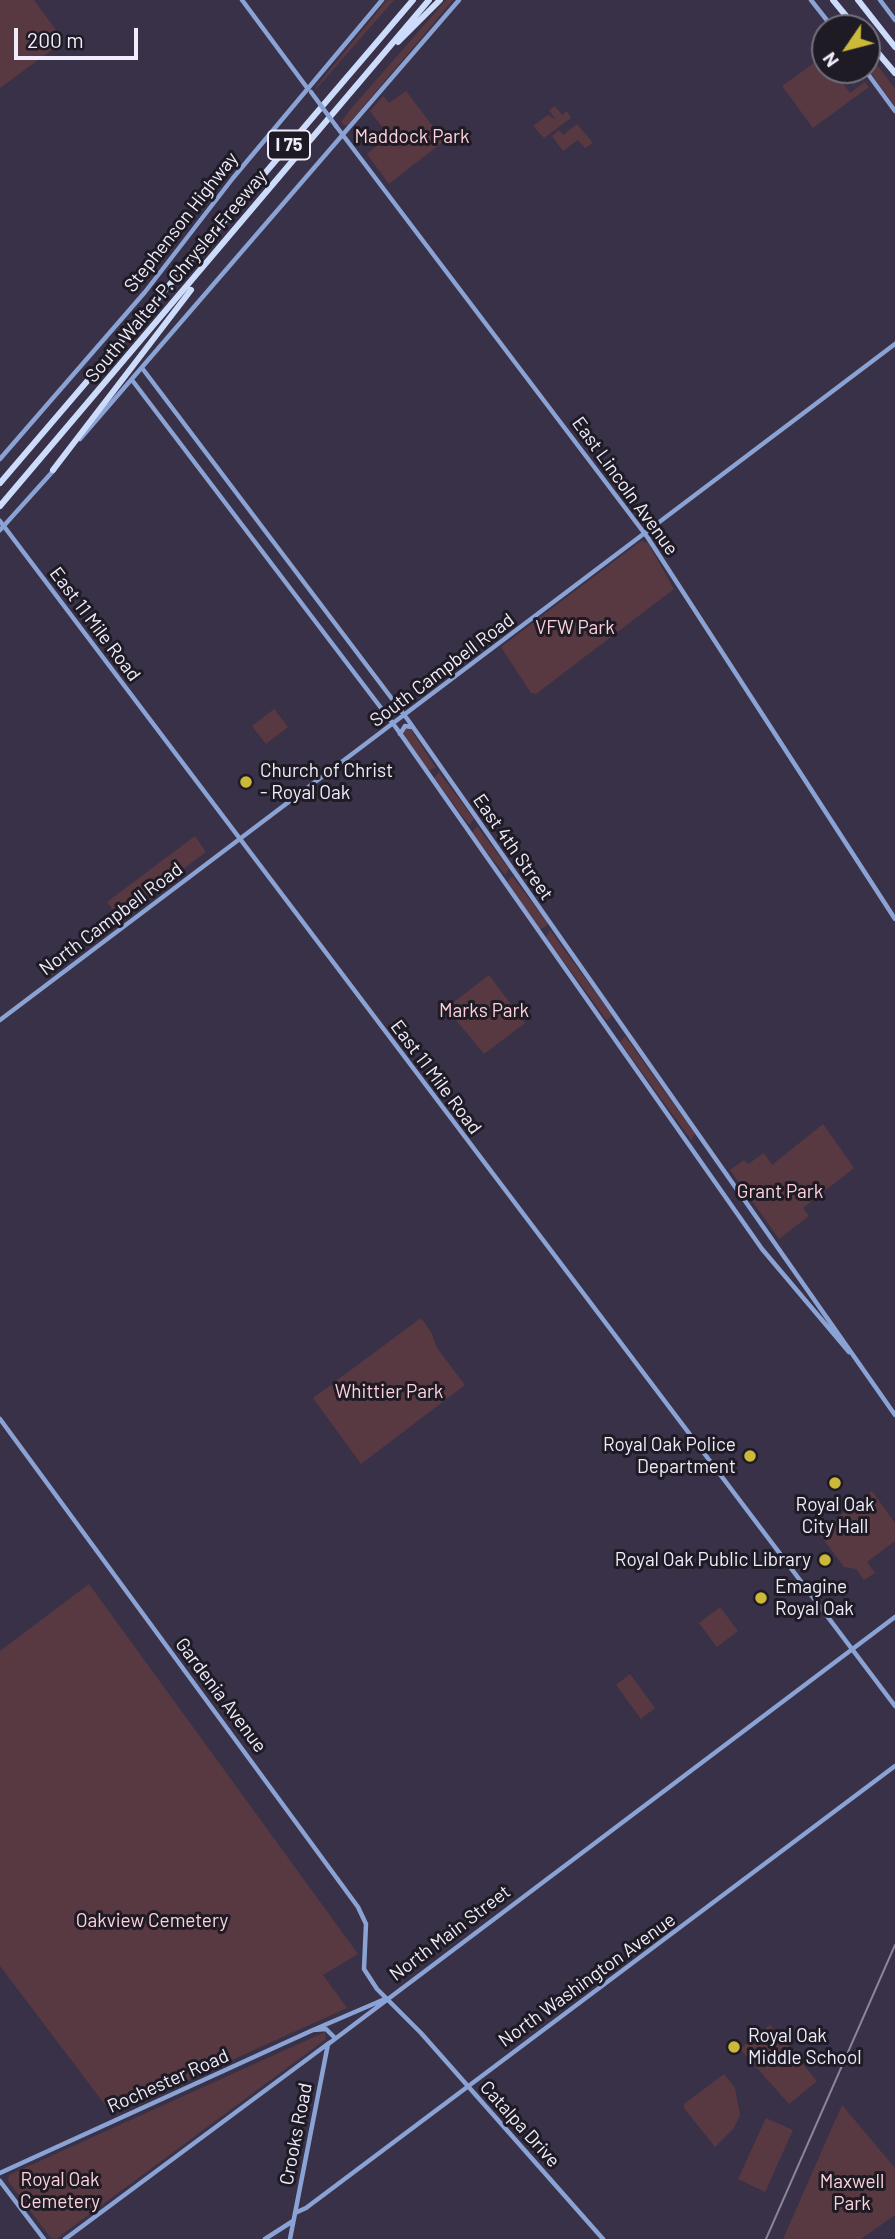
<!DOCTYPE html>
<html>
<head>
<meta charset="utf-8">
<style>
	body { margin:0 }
	#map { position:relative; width:895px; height:2239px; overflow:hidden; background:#383147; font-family:Barlow,sans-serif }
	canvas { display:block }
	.north { position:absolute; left:811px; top:14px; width:70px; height:70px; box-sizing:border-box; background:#1e1b25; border:2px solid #726f7b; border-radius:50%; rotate:235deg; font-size:19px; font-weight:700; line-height:28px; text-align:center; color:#f0ecfb }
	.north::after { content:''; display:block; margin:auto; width:24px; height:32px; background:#ccb939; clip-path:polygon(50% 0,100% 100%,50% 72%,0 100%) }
	.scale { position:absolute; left:14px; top:28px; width:124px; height:32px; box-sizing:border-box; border:4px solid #f0ecfb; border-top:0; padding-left:9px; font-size:21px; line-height:24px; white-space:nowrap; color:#f0ecfb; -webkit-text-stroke:5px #1e1b25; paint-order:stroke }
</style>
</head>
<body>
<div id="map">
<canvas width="895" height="2239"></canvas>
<div class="north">N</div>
<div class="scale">200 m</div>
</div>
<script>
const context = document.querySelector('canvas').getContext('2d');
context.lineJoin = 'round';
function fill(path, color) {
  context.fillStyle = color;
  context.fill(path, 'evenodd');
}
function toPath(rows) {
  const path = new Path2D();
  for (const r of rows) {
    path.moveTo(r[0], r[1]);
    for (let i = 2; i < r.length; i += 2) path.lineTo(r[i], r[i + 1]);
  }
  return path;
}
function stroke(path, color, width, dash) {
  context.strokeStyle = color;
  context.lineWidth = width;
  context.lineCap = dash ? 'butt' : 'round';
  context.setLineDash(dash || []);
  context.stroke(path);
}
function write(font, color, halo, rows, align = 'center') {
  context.font = font + ' Barlow,sans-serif';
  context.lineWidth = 6;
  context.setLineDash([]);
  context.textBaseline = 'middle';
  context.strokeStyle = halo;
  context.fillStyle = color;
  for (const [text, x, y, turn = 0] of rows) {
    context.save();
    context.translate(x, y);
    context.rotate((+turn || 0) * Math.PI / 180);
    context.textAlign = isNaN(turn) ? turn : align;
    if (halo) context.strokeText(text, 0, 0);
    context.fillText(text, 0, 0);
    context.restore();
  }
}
fill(toPath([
	[0,0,34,0,64,41,0,88],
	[387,0,394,0,316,89,315,88],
	[446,0,453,0,347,126,344,125,341,122,350,110],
	[867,51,895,89,895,106,867,68],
	[825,55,825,70,833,70,850,93,865,82,869,87,813,128,782,86],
	[406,91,444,141,389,184,367,154,389,136,370,111,383,96,389,103],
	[555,106,562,115,567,111,571,118,544,138,533,126,548,115,556,120,549,110],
	[577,124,593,143,585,148,578,140,563,151,552,136,559,130,563,135],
	[641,541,648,543,674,589,536,694,531,693,501,647],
	[274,709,288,727,266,744,252,726],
	[405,728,410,728,436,768,428,770,403,734],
	[439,772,474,819,469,825,434,778],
	[477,826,509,869,505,875,472,833],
	[195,836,206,852,119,917,107,902],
	[512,876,547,922,547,926,540,929,507,882],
	[550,930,612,1015,607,1021,546,937],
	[489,975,525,1023,484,1054,446,1008],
	[625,1036,695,1134,691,1140,620,1042],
	[823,1124,854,1168,803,1208,809,1216,779,1239,730,1170,744,1160,748,1164,764,1153,772,1165],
	[421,1318,431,1332,437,1348,465,1385,361,1464,313,1398],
	[872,1491,895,1523,895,1541,867,1562,875,1573,864,1580,856,1569,844,1567,818,1532],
	[89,1584,358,1954,323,1975,347,2008,112,2114,0,1966,0,1651],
	[720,1607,738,1631,717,1647,699,1623],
	[630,1674,655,1708,641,1719,616,1685],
	[770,2025,817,2081,789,2104,740,2049],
	[325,2032,326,2039,56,2239,50,2237,8,2181,9,2175],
	[724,2074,735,2088,740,2115,734,2128,715,2147,684,2108,684,2104],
	[842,2105,895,2168,895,2215,861,2239,783,2239],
	[766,2118,793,2130,765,2192,738,2179]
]), '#593941');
stroke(toPath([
	[242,0,308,89],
	[811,0,833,28],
	[880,0,895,20],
	[865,70,895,111],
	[336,126,648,538,895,919],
	[142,368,408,720,895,1415],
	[132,380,397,729,762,1249,849,1352],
	[80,439,459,0],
	[0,459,145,292,233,178,382,0],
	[0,521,895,1706],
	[0,530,54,470],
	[385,714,394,713,396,705],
	[400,734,405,726,412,727],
	[0,1020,895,344],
	[0,1419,358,1907,366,1924,364,1969,377,1989,421,2033,603,2239],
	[313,2030,385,1999],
	[327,2045,895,1617],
	[0,2173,313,2030,326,2029,335,2038],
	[0,2181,44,2239],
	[295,2213,306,2208,895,1766],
	[65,2239,329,2043],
	[265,2239,293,2221],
	[290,2239,328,2044]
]), '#8ba2d4', 4.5);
stroke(toPath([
	[833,0,856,28],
	[858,0,895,47],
	[867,40,895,73],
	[398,42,440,0],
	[53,470,191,290],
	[0,483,413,0],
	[0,506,429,0]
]), '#cddcfb', 6);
stroke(toPath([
	[766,2239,895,1945]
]), '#8b8598', 2);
stroke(toPath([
	[311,92,336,126]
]), '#8ba2d4', 4.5);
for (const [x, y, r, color] of [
	[246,782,7,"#ccb939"],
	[750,1456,7,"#ccb939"],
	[835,1483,7,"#ccb939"],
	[825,1560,7,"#ccb939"],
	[761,1598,7,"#ccb939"],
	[734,2047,7,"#ccb939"]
]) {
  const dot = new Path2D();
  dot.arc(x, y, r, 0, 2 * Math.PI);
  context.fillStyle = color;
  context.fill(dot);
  stroke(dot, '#1e1b25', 2.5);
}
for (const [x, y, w] of [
	[289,145,42]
]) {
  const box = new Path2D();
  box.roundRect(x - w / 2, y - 14.5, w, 29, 5);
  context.fillStyle = '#1e1b25';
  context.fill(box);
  stroke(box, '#f0ecfb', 2);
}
write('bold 18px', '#f0ecfb', null, [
	["I 75",289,145]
]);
write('19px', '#fed2dc', '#1e1b25', [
	["Maddock Park",412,137],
	["VFW Park",575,628],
	["Marks Park",484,1011],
	["Grant Park",780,1192],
	["Whittier Park",389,1392],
	["Oakview Cemetery",152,1921],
	["Royal Oak",60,2180],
	["Cemetery",60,2202],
	["Maxwell",852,2182],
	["Park",852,2204]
]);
write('19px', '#f0ecfb', '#1e1b25', [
	["Stephenson Highway",181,222,-52],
	["South Walter P. Chrysler Freeway",176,276,-50],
	["East Lincoln Avenue",625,486,54],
	["East 11 Mile Road",95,624,53],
	["South Campbell Road",442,670,-37],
	["East 4th Street",513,847,55],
	["North Campbell Road",111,919,-37],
	["East 11 Mile Road",436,1077,53],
	["Gardenia Avenue",221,1695,53],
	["North Main Street",450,1933,-37],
	["North Washington Avenue",587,1980,-36],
	["Rochester Road",168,2081,-24],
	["Catalpa Drive",520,2124,48],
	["Crooks Road",296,2134,-79]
]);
write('19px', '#f0ecfb', '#1e1b25', [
	["Church of Christ",260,771],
	["- Royal Oak",260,793],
	["Royal Oak Police",736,1445,"right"],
	["Department",736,1467,"right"],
	["Royal Oak",835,1505,"center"],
	["City Hall",835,1527,"center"],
	["Royal Oak Public Library",811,1560,"right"],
	["Emagine",775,1587],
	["Royal Oak",775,1609],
	["Royal Oak",748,2036],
	["Middle School",748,2058]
], 'left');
</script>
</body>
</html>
